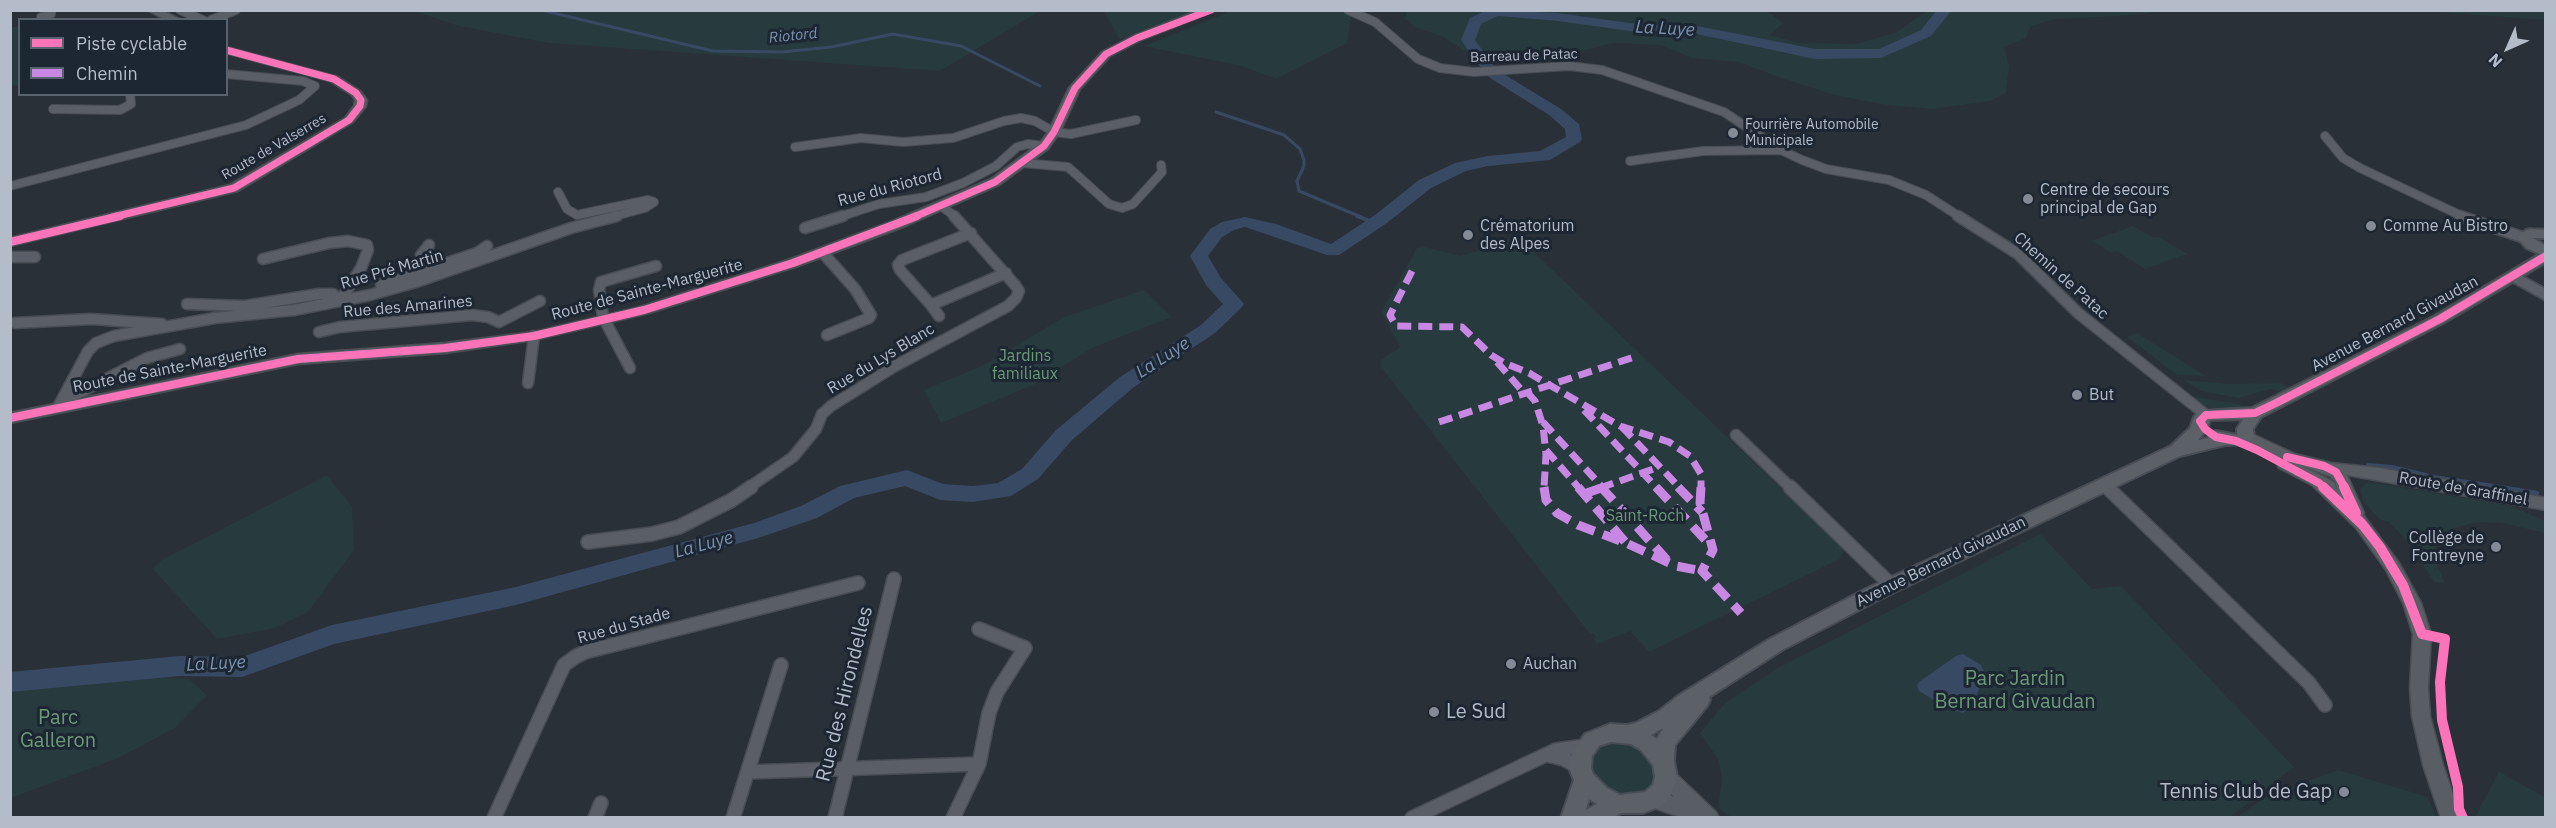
<!DOCTYPE html>
<html>
<head>
<meta charset="utf-8">
<style>
	body { margin:0 }
	#map { position:relative; width:2556px; height:828px; overflow:hidden; background:#2a3038; font-family:"IBM Plex Sans",sans-serif }
	canvas { display:block }
	.frame { position:absolute; inset:0; border:12px solid #b4bcc9; pointer-events:none }
	.legend { position:absolute; left:18px; top:18px; width:210px; height:78px; box-sizing:border-box; background:#1d2633; border:2px solid #59626f; margin:0; padding:8px 10px; list-style:none; font-size:18px; color:#b4bcc9 }
	.legend li { display:flex; align-items:center; gap:12px; height:30px }
	.legend b { width:30px; border:2px solid #59626f }
	.north { position:absolute; left:2478px; top:18px; width:60px; height:60px; -webkit-text-stroke:4px #1d2633; paint-order:stroke; rotate:225deg; font-size:16px; font-weight:700; line-height:24px; text-align:center; color:#b4bcc9 }
	.north::after { content:''; display:block; margin:auto; width:21px; height:27px; background:#b4bcc9; clip-path:polygon(50% 0,100% 100%,50% 72%,0 100%) }
</style>
</head>
<body>
<div id="map">
<canvas width="2556" height="828"></canvas>
<div class="frame"></div>
<ul class="legend">
<li><b style="height:8px;background:#fb73b8"></b>Piste cyclable</li>
<li><b style="height:8px;background:#c787e3"></b>Chemin</li>
</ul>
<div class="north">N</div>
</div>
<script>
const context = document.querySelector('canvas').getContext('2d');
context.lineJoin = 'round';
function fill(path, color) {
  context.fillStyle = color;
  context.fill(path, 'evenodd');
}
function toPath(rows) {
  const path = new Path2D();
  for (const r of rows) {
    path.moveTo(r[0], r[1]);
    for (let i = 2; i < r.length; i += 2) path.lineTo(r[i], r[i + 1]);
  }
  return path;
}
function stroke(path, color, width, dash) {
  context.strokeStyle = color;
  context.lineWidth = width;
  context.lineCap = dash ? 'butt' : 'round';
  context.setLineDash(dash || []);
  context.stroke(path);
}
function write(font, color, halo, rows, align = 'center') {
  context.font = font + ' "IBM Plex Sans",sans-serif';
  context.lineWidth = 6;
  context.setLineDash([]);
  context.textBaseline = 'middle';
  context.strokeStyle = halo;
  context.fillStyle = color;
  for (const [text, x, y, turn = 0] of rows) {
    context.save();
    context.translate(x, y);
    context.rotate((+turn || 0) * Math.PI / 180);
    context.textAlign = isNaN(turn) ? turn : align;
    if (halo) context.strokeText(text, 0, 0);
    context.fillText(text, 0, 0);
    context.restore();
  }
}
fill(toPath([
	[414,11,1040,10,1040,11,940,71,549,43,459,26],
	[1104,11,1187,11,1190,15,1119,39],
	[1227,11,1352,11,1347,43,1276,79,1242,66,1144,46,1226,13],
	[1407,11,1767,11,1783,23,1770,35,1799,43,1857,44,1897,32,1927,11,2163,11,2135,15,2055,19,2031,26,2026,38,2004,47,2009,65,2006,93,1990,101,1932,109,1880,104,1835,95,1778,77,1739,62,1692,58,1661,45,1612,43,1587,50,1544,52,1463,50,1444,37,1415,27,1405,19],
	[2425,11,2542,11,2545,14,2545,20],
	[11,27,19,27,19,85,11,86],
	[2133,226,2154,238,2159,237,2187,254,2145,269,2117,251,2112,253,2092,241],
	[1519,238,1839,544,1843,552,1840,559,1649,652,1630,631,1597,644,1593,638,1596,637,1593,633,1590,634,1381,367,1381,360,1400,347,1381,312,1417,248,1425,247,1461,256],
	[1144,290,1171,317,1092,348,1033,385,941,423,924,390,984,365,1064,317],
	[2137,333,2206,376,2177,375,2127,337],
	[2184,380,2229,384,2281,383,2290,389,2283,392,2270,389,2239,398,2201,391],
	[2187,396,2236,403,2247,408,2231,411,2216,410,2201,405],
	[327,475,352,507,354,550,308,612,275,628,217,639,153,569,162,560],
	[2366,483,2381,484,2511,506,2545,521,2545,533,2502,523,2477,522,2451,529,2440,538,2436,548,2435,560,2445,583,2434,582,2409,543,2389,522,2381,520,2373,513,2363,500,2360,490],
	[2040,534,2092,589,2121,586,2294,767,2230,817,1731,817,1718,808,1722,778,1718,759,1700,733,1724,704,1778,668],
	[115,676,189,679,207,695,175,728,118,758,11,798,11,686],
	[1622,742,1634,746,1645,752,1653,762,1656,772,1654,783,1648,791,1638,796,1625,796,1612,793,1602,785,1594,776,1591,765,1593,755,1600,747,1610,743],
	[2338,770,2428,797,2436,817,2237,817,2267,796],
	[2499,772,2545,797,2545,817,2475,817]
]), '#273a3e');
fill(toPath([
	[1963,654,1981,665,1985,674,1973,704,1963,713,1948,709,1919,691,1917,686,1919,682,1956,656]
]), '#384963');
stroke(toPath([
	[541,10,713,51,782,52,831,47,893,34,961,46,1040,86],
	[1216,112,1284,135,1300,149,1304,160,1304,166,1297,181,1299,191,1361,217]
]), '#384963', 3);
stroke(toPath([
	[1357,216,1375,223],
	[2368,465,2392,467,2434,477,2507,488]
]), '#384963', 4);
stroke(toPath([
	[2498,487,2537,493]
]), '#384963', 4.5);
fill(toPath([
	[1487,10,1558,13,1644,25,1692,25,1815,49,1879,49,1921,30,1937,10,1952,10,1931,36,1881,58,1815,59,1692,33,1644,33,1558,21,1498,16,1481,24,1475,40,1497,70,1561,109,1579,124,1582,139,1580,142,1550,160,1488,166,1466,171,1431,188,1387,223,1339,255,1327,255,1245,227,1234,230,1222,237,1208,256,1221,278,1244,304,1241,308,1215,333,1134,387,1072,440,1038,479,1011,496,973,502,940,500,905,486,854,498,817,518,758,538,516,605,334,644,242,677,180,676,10,692,10,672,180,656,242,657,332,625,516,587,754,523,801,506,840,486,907,470,943,484,973,486,998,483,1022,469,1056,430,1120,377,1201,325,1223,304,1206,285,1190,256,1210,229,1222,222,1245,217,1276,224,1331,244,1375,215,1419,180,1455,163,1488,156,1540,151,1566,137,1565,129,1549,115,1487,76,1461,40,1470,18,1487,10]
]), '#384963');
const streetFar2 = toPath([
	[180,10,203,20],
	[1348,10,1375,22,1418,59,1440,68,1474,72,1569,66,1602,70,1724,112,1781,150,1802,160,1826,169,1889,180,1926,195,1960,217],
	[41,17,51,14,51,10],
	[211,20,236,10],
	[53,109,120,110,131,104,130,94],
	[2325,136,2343,158,2360,168,2464,217],
	[795,147,861,138,903,142,953,138,1004,121,1021,118,1035,121,1054,132,1071,134,1136,120],
	[1630,161,1703,151,1781,150],
	[1023,163,1068,167,1109,204,1122,208,1133,204,1162,172,1161,165],
	[10,186,246,125,299,100,315,86,303,81,226,74],
	[558,192,567,209,577,215,648,200,654,202,645,208,611,217],
	[941,206,956,217],
	[839,217,879,204,926,197,963,183,996,166,1017,147,1028,144,1044,146]
]);
const streetFar1 = toPath([
	[1958,216,2018,254,2078,313,2206,415],
	[2460,216,2525,238],
	[805,228,843,216],
	[971,233,902,260,898,265,900,270,931,305,1006,273],
	[823,253,855,289,871,315,869,318,827,335],
	[10,257,35,257],
	[263,259,329,243,348,241,367,245,368,250,361,268,340,301],
	[423,270,420,262,421,255,429,245],
	[2514,277,2546,295],
	[381,285,477,253,487,246],
	[187,304,245,306,319,294,333,294,340,301],
	[931,305,939,316],
	[499,322,540,301],
	[15,323,91,319,162,324],
	[319,332,340,327,472,315,488,317,499,322],
	[630,368,603,317,599,290,601,282,656,266],
	[528,383,534,336],
	[66,405,75,395,147,358,180,349],
	[58,407,88,351,96,343,114,336,215,318,294,310,370,295,416,282,571,228,617,216],
	[1736,435,1791,488],
	[2104,484,2109,488],
	[748,488,793,457,816,429,822,414,831,406,895,366,1008,306,1016,298,1019,291,1015,285,954,216]
]);
const street = toPath([
	[1790,487,1891,585],
	[2107,487,2309,683,2325,705],
	[588,542,652,534,679,527,732,500,751,487],
	[1547,755,1564,759,1580,768],
	[748,772,979,764],
	[494,818,564,665,575,657,585,652,858,583],
	[595,818,601,803],
	[733,818,781,665],
	[835,818,894,579],
	[953,818,979,764,989,713,997,692,1025,648,979,629],
	[1412,818,1556,750,1585,746]
]);
const secondary = toPath([
	[147,10,162,10,181,20,166,20,147,10],
	[1200,10,1216,10,1141,40,1110,56,1080,89,1060,132,1048,149,999,185,903,227,798,266,649,313,534,340,445,353,298,364,10,423,10,413,298,354,445,343,534,332,640,307,788,260,893,221,991,179,1040,143,1048,132,1069,88,1102,52,1133,36,1200,10],
	[226,47,338,77,360,91,367,100,366,106,353,122,238,191,10,246,10,238,230,185,345,118,354,106,355,100,352,95,330,81,226,53,226,47],
	[2246,431,2295,454,2331,463,2380,468,2546,498,2546,510,2347,475,2364,513,2363,515,2399,563,2421,603,2431,634,2428,688,2430,716,2443,765,2461,818,2441,818,2423,765,2412,716,2410,688,2413,634,2403,603,2386,570,2356,528,2312,485,2279,468,2277,464,2281,460,2241,440,2238,436,2241,432,2246,431],
	[2302,466,2330,476,2335,481,2338,491,2334,482,2302,466],
	[1666,769,1673,771,1716,812,1719,818,1683,818,1646,805,1643,799,1646,793,1653,790,1674,797,1656,777,1659,771,1666,769]
]);
const primary = toPath([
	[2531,229,2546,230,2546,238,2533,238,2546,246,2546,262,2445,322,2261,417,2253,429,2254,436,2248,444,2225,445,2180,456,1880,599,1782,650,1709,697,1710,700,1707,706,1675,745,1674,761,1677,777,1670,797,1661,806,1643,813,1621,813,1613,818,1561,818,1574,780,1569,768,1572,753,1585,734,1610,724,1627,725,1636,723,1659,711,1678,696,1768,640,1866,589,2171,446,2190,428,2194,417,2200,411,2252,408,2435,316,2540,254,2526,248,2518,238,2526,230,2531,229],
	[2243,419,2237,429,2237,435,2216,431,2210,433,2208,438,2198,440,2207,429,2210,420,2243,419],
	[1663,728,1657,739,1651,735,1663,728],
	[1611,742,1631,744,1641,750,1653,765,1655,777,1653,785,1645,792,1620,795,1607,788,1593,774,1591,768,1592,756,1599,746,1611,742],
	[1589,799,1597,804,1586,810,1589,799]
]);
stroke(streetFar2, '#484c53', 10);
stroke(streetFar1, '#484c53', 13);
stroke(street, '#484c53', 16);
stroke(secondary, '#484c53', 3);
stroke(primary, '#484c55', 4);
stroke(streetFar2, '#5a5e66', 8);
stroke(streetFar1, '#5a5e66', 10);
stroke(street, '#5a5e66', 13);
fill(secondary, '#595d64');
fill(primary, '#5c6168');
stroke(toPath([
	[1412,271,1390,315,1396,326,1462,327,1491,355,1504,363,1529,373,1620,426,1669,442,1690,456,1701,474,1701,488],
	[1497,362,1525,394],
	[1527,392,1535,401,1543,426,1546,454,1544,488],
	[1584,410,1657,488],
	[1439,422,1637,356],
	[1543,422,1603,488],
	[1622,427,1680,488],
	[1546,450,1579,488],
	[1600,488,1659,467]
]), '#c787e3', 7, [14, 7]);
stroke(toPath([
	[1544,487,1546,500,1557,513,1578,525,1626,543,1676,566,1702,571],
	[1578,487,1626,543],
	[1601,487,1667,560],
	[1656,487,1711,546],
	[1678,487,1702,512],
	[1701,487,1700,503,1713,550,1702,571,1741,613],
	[1584,494,1604,487]
]), '#c787e3', 9, [18, 9]);
stroke(toPath([
	[113,217,234,188,349,120,360,106,361,100,356,93,334,79,226,50],
	[914,217,995,182,1044,146,1054,132,1075,88,1106,54,1137,38,1211,10]
]), '#fb73b8', 7);
stroke(toPath([
	[10,242,120,216],
	[10,418,298,359,445,348,534,336,644,310,793,263,917,216],
	[2287,457,2324,466,2336,472,2345,488],
	[2325,488,2319,483,2257,450,2236,441,2216,437,2205,429,2200,421,2206,415,2255,413,2276,403,2440,319,2546,256]
]), '#fb73b8', 8);
stroke(toPath([
	[2323,487,2362,524,2380,547,2403,585,2422,634,2445,639,2440,682,2442,720,2458,787,2459,809,2463,818],
	[2344,487,2356,513]
]), '#fb73b8', 10);
for (const [x, y, r, color] of [
	[1733,133,6,"#848b96"],
	[2028,199,6,"#848b96"],
	[2371,226,6,"#848b96"],
	[1468,235,6,"#848b96"],
	[2077,395,6,"#848b96"],
	[2496,547,6,"#848b96"],
	[1511,664,6,"#848b96"],
	[1434,712,6,"#848b96"],
	[2344,792,6,"#848b96"]
]) {
  const dot = new Path2D();
  dot.arc(x, y, r, 0, 2 * Math.PI);
  context.fillStyle = color;
  context.fill(dot);
  stroke(dot, '#1d2633', 2);
}
write('14px', '#b4bcc9', '#1d2633', [
	["Barreau de Patac",1524,56,-2],
	["Route de Valserres",274,147,-30]
]);
write('14px', '#b4bcc9', '#1d2633', [
	["Fourrière Automobile",1745,125],
	["Municipale",1745,141]
], 'left');
write('italic 15px', '#7c92b1', '#1d2633', [
	["Riotord",793,36,-6]
]);
write('16px', '#b4bcc9', '#1d2633', [
	["Rue du Riotord",890,188,-15],
	["Rue Pré Martin",392,270,-16],
	["Chemin de Patac",2061,276,42],
	["Route de Sainte-Marguerite",647,290,-15],
	["Rue des Amarines",408,307,-5],
	["Avenue Bernard Givaudan",2395,324,-28],
	["Rue du Lys Blanc",881,359,-31],
	["Route de Sainte-Marguerite",170,369,-11],
	["Route de Graffinel",2463,489,10],
	["Avenue Bernard Givaudan",1941,562,-26],
	["Rue du Stade",624,626,-16]
]);
write('16px', '#b4bcc9', '#1d2633', [
	["Centre de secours",2040,190],
	["principal de Gap",2040,208],
	["Crématorium",1480,226],
	["des Alpes",1480,244],
	["Comme Au Bistro",2383,226],
	["But",2089,395],
	["Collège de",2484,538,"right"],
	["Fontreyne",2484,556,"right"],
	["Auchan",1523,664]
], 'left');
write('16px', '#6b9a76', '#1d2633', [
	["Jardins",1025,356],
	["familiaux",1025,374],
	["Saint-Roch",1645,516]
]);
write('italic 18px', '#7c92b1', '#1d2633', [
	["La Luye",1665,29,3],
	["La Luye",1163,358,-33],
	["La Luye",704,545,-15],
	["La Luye",216,664,-3]
]);
write('20px', '#6b9a76', '#1d2633', [
	["Parc Jardin",2015,679],
	["Bernard Givaudan",2015,702],
	["Parc",58,718],
	["Galleron",58,741]
]);
write('20px', '#b4bcc9', '#1d2633', [
	["Rue des Hirondelles",845,694,-76]
]);
write('20px', '#b4bcc9', '#1d2633', [
	["Le Sud",1446,712],
	["Tennis Club de Gap",2332,792,"right"]
], 'left');
</script>
</body>
</html>
